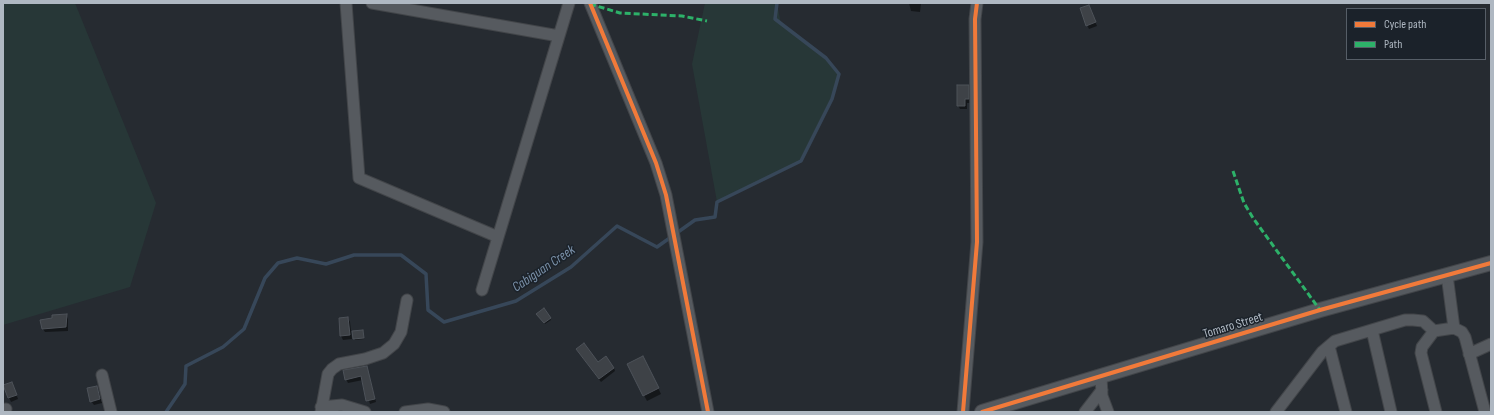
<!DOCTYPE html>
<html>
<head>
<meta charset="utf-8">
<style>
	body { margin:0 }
	#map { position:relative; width:1494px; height:415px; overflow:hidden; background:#262b31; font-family:"Sofia Sans Condensed",sans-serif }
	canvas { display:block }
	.frame { position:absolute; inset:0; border:4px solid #afb8c2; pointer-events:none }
	.legend { position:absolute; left:1346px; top:8px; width:140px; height:52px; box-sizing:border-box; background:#1b222a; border:1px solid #565e67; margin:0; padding:5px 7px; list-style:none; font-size:12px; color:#afb8c2 }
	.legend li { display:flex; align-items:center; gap:8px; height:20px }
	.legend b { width:20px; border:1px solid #565e67 }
</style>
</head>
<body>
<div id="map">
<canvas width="1494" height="415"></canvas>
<div class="frame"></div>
<ul class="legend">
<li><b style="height:5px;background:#f17a3a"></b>Cycle path</li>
<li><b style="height:5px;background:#2db169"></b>Path</li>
</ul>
</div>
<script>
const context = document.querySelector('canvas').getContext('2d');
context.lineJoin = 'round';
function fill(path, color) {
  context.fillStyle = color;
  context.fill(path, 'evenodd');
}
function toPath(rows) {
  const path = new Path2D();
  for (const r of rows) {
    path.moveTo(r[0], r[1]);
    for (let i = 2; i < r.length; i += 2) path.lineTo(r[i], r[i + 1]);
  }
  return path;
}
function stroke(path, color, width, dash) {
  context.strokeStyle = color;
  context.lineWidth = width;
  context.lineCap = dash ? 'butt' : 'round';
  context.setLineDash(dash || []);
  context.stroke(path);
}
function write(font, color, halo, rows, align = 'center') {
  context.font = font + ' "Sofia Sans Condensed",sans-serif';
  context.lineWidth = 3;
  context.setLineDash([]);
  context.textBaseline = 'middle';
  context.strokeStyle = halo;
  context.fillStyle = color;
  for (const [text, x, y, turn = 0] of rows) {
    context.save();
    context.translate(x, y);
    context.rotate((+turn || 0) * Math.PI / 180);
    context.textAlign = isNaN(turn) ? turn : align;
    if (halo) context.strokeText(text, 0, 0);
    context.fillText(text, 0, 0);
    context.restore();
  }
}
fill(toPath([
	[3,3,75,3,156,203,130,287,3,325],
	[705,3,777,3,781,24,826,58,839,74,832,99,801,161,717,202,692,64]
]), '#273737');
fill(toPath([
	[909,3,921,3,920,12,911,11],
	[1089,6,1097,26,1089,29,1087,25],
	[968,86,970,90,970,103,967,103,967,109,960,109,958,105],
	[544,309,551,320,545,324,538,314],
	[66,315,68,319,68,331,45,332,43,329],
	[348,318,350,322,352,339,343,340,341,336,340,319],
	[363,331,364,339,355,340,353,332],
	[579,353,598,364,614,368,615,371,601,382],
	[646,363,661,394,647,401,628,365],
	[367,367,376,402,370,404,363,380,348,383,346,379],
	[4,386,14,387,18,399,11,402],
	[97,387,102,403,94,405,91,401]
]), '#0007');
stroke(toPath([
	[166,412,185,384,186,366,223,347,244,329,265,278,278,263,297,258,326,264,354,255,401,255,426,274,428,310,444,322,516,301,571,267,617,226,657,247,695,220,715,217,717,202,801,161,832,99,839,74,826,58,775,19,777,3]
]), '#374759', 3.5);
const building = toPath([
	[1089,5,1096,22,1086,26,1080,8,1089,5],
	[957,85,969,85,969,99,965,99,965,106,957,106,957,85],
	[544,308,551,318,544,323,536,314,544,308],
	[67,314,66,327,42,329,40,320,52,318,52,315,67,314],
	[348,317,350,335,340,336,339,318,348,317],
	[363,330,364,338,353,339,352,331,363,330],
	[584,343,598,362,606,356,614,368,599,379,576,349,584,343],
	[643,356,659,388,643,396,627,364,643,356],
	[367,366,375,399,366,401,361,376,345,380,343,370,367,366],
	[12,382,17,395,8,398,3,385,12,382],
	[97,386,100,399,90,402,87,388,97,386]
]);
fill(building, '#3e4247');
stroke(building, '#4d5259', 1);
const minor = toPath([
	[346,3,359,178,498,237],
	[372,3,559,36],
	[590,3,656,163,666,195,708,412],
	[1447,275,1454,328],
	[482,290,569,3],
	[1372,330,1391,412],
	[1434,331,1454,328,1462,332,1465,337,1485,412],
	[1329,346,1346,412],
	[1469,354,1491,344],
	[102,375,111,412],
	[1101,376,1102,396,1108,412],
	[321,407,342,405,365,412],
	[3,410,6,409],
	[321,412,328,374,332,369,339,364,365,359,383,353,394,344,401,332,407,300],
	[405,412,428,409,444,412],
	[963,412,977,242,975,19,977,3],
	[1085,412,1102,390],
	[1276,412,1322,352,1335,341,1405,320,1413,320,1423,321,1434,331,1422,347,1421,353,1436,412]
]);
const tertiary = toPath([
	[982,412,1320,310,1491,263]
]);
stroke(minor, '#424549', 13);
stroke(tertiary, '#424549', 16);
stroke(minor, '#565a5f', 11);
stroke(tertiary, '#565a5f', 14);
stroke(toPath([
	[590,4,620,13,682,16,707,21],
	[1233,171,1244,203,1253,218,1320,310]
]), '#2db169', 3, [6, 3]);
stroke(toPath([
	[590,3,656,163,666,195,708,412],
	[963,412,977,242,975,19,977,3],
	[982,412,1320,310,1491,263]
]), '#f17a3a', 4);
write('13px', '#afb8c2', '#1b222a', [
	["Tomaro Street",1233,326,-17]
]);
write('italic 14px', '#7a90a8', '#1b222a', [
	["Cabiguan Creek",544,269,-34]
]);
</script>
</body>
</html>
